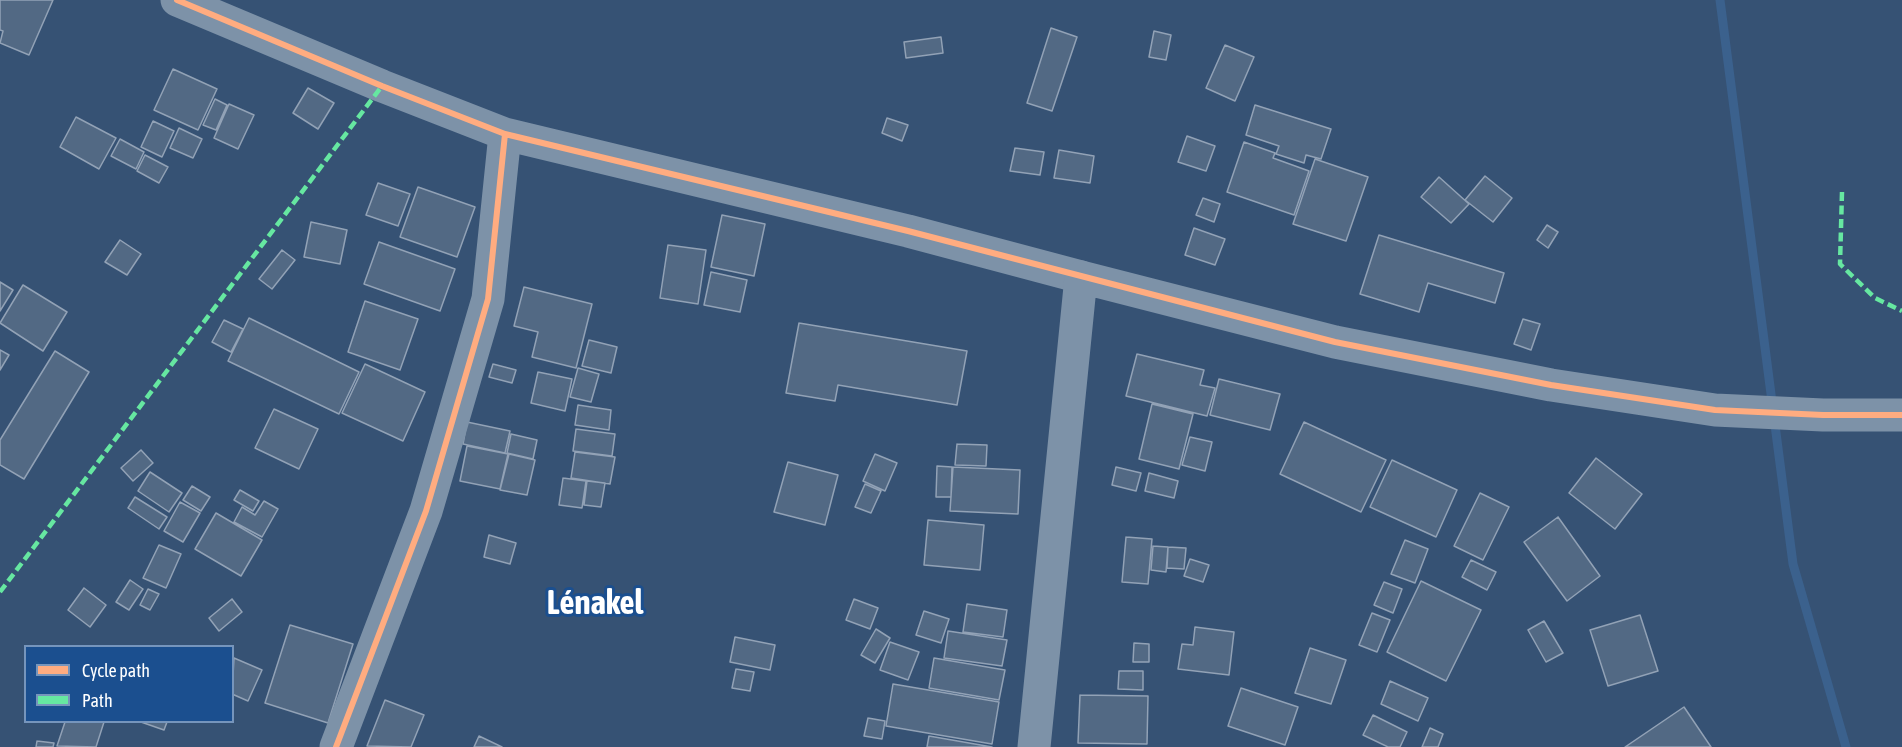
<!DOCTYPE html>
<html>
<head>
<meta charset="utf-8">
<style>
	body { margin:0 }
	#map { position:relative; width:1902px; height:747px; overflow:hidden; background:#365274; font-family:"Asap Condensed",sans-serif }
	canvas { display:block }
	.legend { position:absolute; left:24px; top:645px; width:210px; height:78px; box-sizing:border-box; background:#1b4f8f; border:2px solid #7695bc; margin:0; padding:8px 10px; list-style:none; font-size:18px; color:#fff }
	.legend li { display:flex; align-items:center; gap:12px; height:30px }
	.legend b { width:30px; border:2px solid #7695bc }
</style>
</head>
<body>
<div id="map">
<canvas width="1902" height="747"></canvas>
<ul class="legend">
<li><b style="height:8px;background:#ffac80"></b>Cycle path</li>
<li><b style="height:8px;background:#66e7a1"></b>Path</li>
</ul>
</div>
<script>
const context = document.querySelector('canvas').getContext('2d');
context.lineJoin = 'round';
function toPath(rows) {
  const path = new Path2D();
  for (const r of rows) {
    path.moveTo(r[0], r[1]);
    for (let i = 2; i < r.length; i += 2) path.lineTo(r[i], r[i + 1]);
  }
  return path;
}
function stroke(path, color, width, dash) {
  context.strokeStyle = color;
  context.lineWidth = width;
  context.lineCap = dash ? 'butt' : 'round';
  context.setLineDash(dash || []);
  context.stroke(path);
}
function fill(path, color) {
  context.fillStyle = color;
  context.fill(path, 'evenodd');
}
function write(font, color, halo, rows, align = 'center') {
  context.font = font + ' "Asap Condensed",sans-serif';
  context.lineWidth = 6;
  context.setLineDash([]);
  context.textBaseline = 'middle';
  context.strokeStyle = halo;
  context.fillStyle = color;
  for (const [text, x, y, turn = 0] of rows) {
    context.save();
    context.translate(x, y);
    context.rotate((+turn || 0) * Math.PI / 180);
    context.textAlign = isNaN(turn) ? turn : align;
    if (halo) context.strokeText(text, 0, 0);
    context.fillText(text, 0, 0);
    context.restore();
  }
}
stroke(toPath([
	[1720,0,1793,564,1846,747]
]), '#3b618d', 9);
const building = toPath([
	[0,0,53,0,29,55,0,43,3,31,0,30,0,0],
	[1051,28,1077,37,1052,111,1027,103,1051,28],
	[1154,31,1171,35,1166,60,1149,57,1154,31],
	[941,37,943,53,906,58,904,42,941,37],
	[1225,45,1254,57,1235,101,1206,88,1225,45],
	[173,69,217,89,198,130,154,110,173,69],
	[308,88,334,103,318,129,293,113,308,88],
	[215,99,227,105,216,130,203,125,215,99],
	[229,104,254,115,238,149,214,138,229,104],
	[1255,105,1331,129,1321,159,1306,155,1304,163,1276,154,1279,146,1246,135,1255,105],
	[76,117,116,138,99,169,60,147,76,117],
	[887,118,908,125,902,141,882,133,887,118],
	[153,121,174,131,162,157,141,147,153,121],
	[179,128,202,139,193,158,170,148,179,128],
	[1187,136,1215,146,1206,171,1178,162,1187,136],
	[120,139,144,152,136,169,111,156,120,139],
	[1244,142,1275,153,1273,158,1309,171,1294,215,1227,192,1244,142],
	[1015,148,1044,152,1040,175,1010,171,1015,148],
	[1059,150,1094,156,1090,183,1054,178,1059,150],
	[145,155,168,167,159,183,137,171,145,155],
	[1315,159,1368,177,1346,241,1293,224,1315,159],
	[1485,176,1512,198,1493,222,1465,200,1485,176],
	[1439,177,1469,204,1451,223,1421,197,1439,177],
	[378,183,410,194,398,226,366,215,378,183],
	[418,187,475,207,457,257,400,237,418,187],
	[1203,198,1220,204,1214,222,1196,215,1203,198],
	[722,215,765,224,754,276,711,267,722,215],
	[311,222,347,230,340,264,304,257,311,222],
	[1547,225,1558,232,1548,248,1537,240,1547,225],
	[1194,228,1225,239,1215,265,1185,255,1194,228],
	[1379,235,1504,273,1495,303,1428,283,1419,312,1360,294,1379,235],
	[120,240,141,254,127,275,105,262,120,240],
	[379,242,455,269,440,311,364,284,379,242],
	[668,245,706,250,698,304,660,298,668,245],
	[282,250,295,260,272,289,259,279,282,250],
	[711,272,747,280,740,312,704,305,711,272],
	[0,282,13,290,0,311,0,282],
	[23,285,67,312,43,351,0,323,23,285],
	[524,287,592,304,576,368,532,357,538,332,514,326,524,287],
	[365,301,418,319,400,370,348,352,365,301],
	[249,318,359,372,339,414,228,361,249,318],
	[1523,319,1540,324,1531,350,1514,344,1523,319],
	[224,320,243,329,231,352,212,342,224,320],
	[799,323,967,351,957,405,838,385,835,401,786,393,799,323],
	[589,340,617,347,611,373,582,366,589,340],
	[0,350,9,355,0,370,0,350],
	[55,351,89,372,24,479,0,465,0,440,55,351],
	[1137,354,1204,370,1200,385,1215,388,1207,416,1126,396,1137,354],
	[365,364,425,392,403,441,342,413,365,364],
	[493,364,516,370,512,383,489,377,493,364],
	[578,368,599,374,591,402,570,397,578,368],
	[538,372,572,379,565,411,531,403,538,372],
	[1219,379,1280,394,1270,430,1210,415,1219,379],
	[1152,404,1193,414,1179,469,1139,459,1152,404],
	[578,405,611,410,609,430,575,425,578,405],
	[274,409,318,429,299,469,255,448,274,409],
	[467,422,510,431,505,453,463,444,467,422],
	[1304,422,1386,460,1361,512,1280,474,1304,422],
	[576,429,615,434,612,456,573,451,576,429],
	[511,434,537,440,533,459,507,453,511,434],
	[1190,437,1212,442,1205,471,1182,465,1190,437],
	[957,444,987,445,986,466,955,465,957,444],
	[467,446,508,454,500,489,460,481,467,446],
	[141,450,153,463,133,481,121,468,141,450],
	[575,452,615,457,610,484,571,478,575,452],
	[509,454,535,460,527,495,500,490,509,454],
	[875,454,897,463,885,491,863,481,875,454],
	[1596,458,1642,494,1615,529,1569,493,1596,458],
	[1392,460,1457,490,1436,537,1370,507,1392,460],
	[788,462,838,475,825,525,774,512,788,462],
	[937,466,952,467,951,497,936,497,937,466],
	[953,467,1020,470,1018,514,950,511,953,467],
	[1116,467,1141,473,1136,491,1112,485,1116,467],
	[150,472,182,493,169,512,138,491,150,472],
	[1149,473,1178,481,1174,498,1145,491,1149,473],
	[563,478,586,481,582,508,559,505,563,478],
	[587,481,605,483,601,507,584,505,587,481],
	[865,484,881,491,871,513,855,507,865,484],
	[192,486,210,497,201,511,183,500,192,486],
	[240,490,259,501,253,511,234,500,240,490],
	[1480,493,1509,507,1483,560,1454,546,1480,493],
	[135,497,167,517,159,529,128,508,135,497],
	[264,501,278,509,262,537,234,522,242,507,255,515,264,501],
	[180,502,200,513,183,542,164,531,180,502],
	[216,513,262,540,241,576,195,549,216,513],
	[1558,517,1600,576,1567,601,1524,542,1558,517],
	[928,520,984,525,980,570,924,565,928,520],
	[489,535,516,543,510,564,484,557,489,535],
	[1126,537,1152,539,1148,584,1122,582,1126,537],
	[1405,540,1428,549,1415,583,1391,574,1405,540],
	[159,545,181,554,166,588,143,578,159,545],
	[1153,546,1168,547,1166,572,1151,570,1153,546],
	[1168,547,1186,548,1184,569,1167,568,1168,547],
	[1190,559,1209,565,1203,582,1184,576,1190,559],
	[1471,560,1496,572,1487,590,1462,577,1471,560],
	[130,580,143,589,129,610,116,602,130,580],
	[1421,581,1481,610,1446,681,1387,652,1421,581],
	[1384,582,1402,589,1393,613,1374,605,1384,582],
	[84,588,106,605,90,627,68,610,84,588],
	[148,589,159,594,150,610,140,605,148,589],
	[232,599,242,612,219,631,209,618,232,599],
	[854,599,878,608,870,629,846,620,854,599],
	[967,604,1007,610,1003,637,963,632,967,604],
	[924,611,949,619,941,643,916,635,924,611],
	[1372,613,1390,620,1377,652,1359,645,1372,613],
	[1640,615,1658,671,1608,686,1590,630,1640,615],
	[1544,621,1563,653,1546,662,1528,630,1544,621],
	[290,625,353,644,328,723,265,703,290,625],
	[1195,627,1234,632,1229,675,1178,669,1182,644,1193,645,1195,627],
	[876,629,890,638,875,663,861,655,876,629],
	[948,631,1007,640,1002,666,944,658,948,631],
	[735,637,775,645,770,670,730,662,735,637],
	[890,642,919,652,908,680,880,670,890,642],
	[1134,643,1149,644,1149,662,1133,662,1134,643],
	[1310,648,1346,660,1331,704,1295,693,1310,648],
	[234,658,262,670,248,701,232,694,234,658],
	[934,658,1005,670,999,700,929,688,934,658],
	[736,669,754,672,750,691,732,688,736,669],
	[1119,671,1143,671,1143,690,1118,689,1119,671],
	[1390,681,1428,698,1418,721,1381,704,1390,681],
	[893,684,999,702,992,744,886,726,893,684],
	[1241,688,1298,707,1285,745,1228,726,1241,688],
	[1080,695,1148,696,1147,744,1078,743,1080,695],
	[385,700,424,715,411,747,367,746,385,700],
	[1684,707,1711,747,1625,747,1684,707],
	[1373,715,1407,732,1400,747,1388,747,1363,735,1373,715],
	[868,718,885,721,882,739,864,736,868,718],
	[65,722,104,722,96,747,57,746,65,722],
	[141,722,167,722,164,730,141,722],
	[1430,728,1443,734,1438,747,1422,747,1430,728],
	[479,736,502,747,474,747,479,736],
	[929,736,992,747,927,747,929,736],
	[37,741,54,743,53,747,36,747,37,741]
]);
fill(building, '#526984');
stroke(building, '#92a2b6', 1.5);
stroke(toPath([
	[177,0,382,86,505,134,908,231,1081,277],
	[336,747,426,511,488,299,505,134]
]), '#7d92a8', 33);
stroke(toPath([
	[1034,747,1081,277,1335,342,1551,385,1715,410,1823,415,1902,415]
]), '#7d92a8', 33);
stroke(toPath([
	[1842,192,1840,264,1875,298,1902,311],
	[0,592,382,86]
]), '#66e7a1', 4.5, [9, 4.5]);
stroke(toPath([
	[177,0,382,86,505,134,908,231,1335,342,1551,385,1715,410,1823,415,1902,415],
	[336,747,426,511,488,299,505,134]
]), '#ffac80', 6);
write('bold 33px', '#fff', '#1b4f8f', [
	["Lénakel",595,604]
]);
</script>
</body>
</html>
